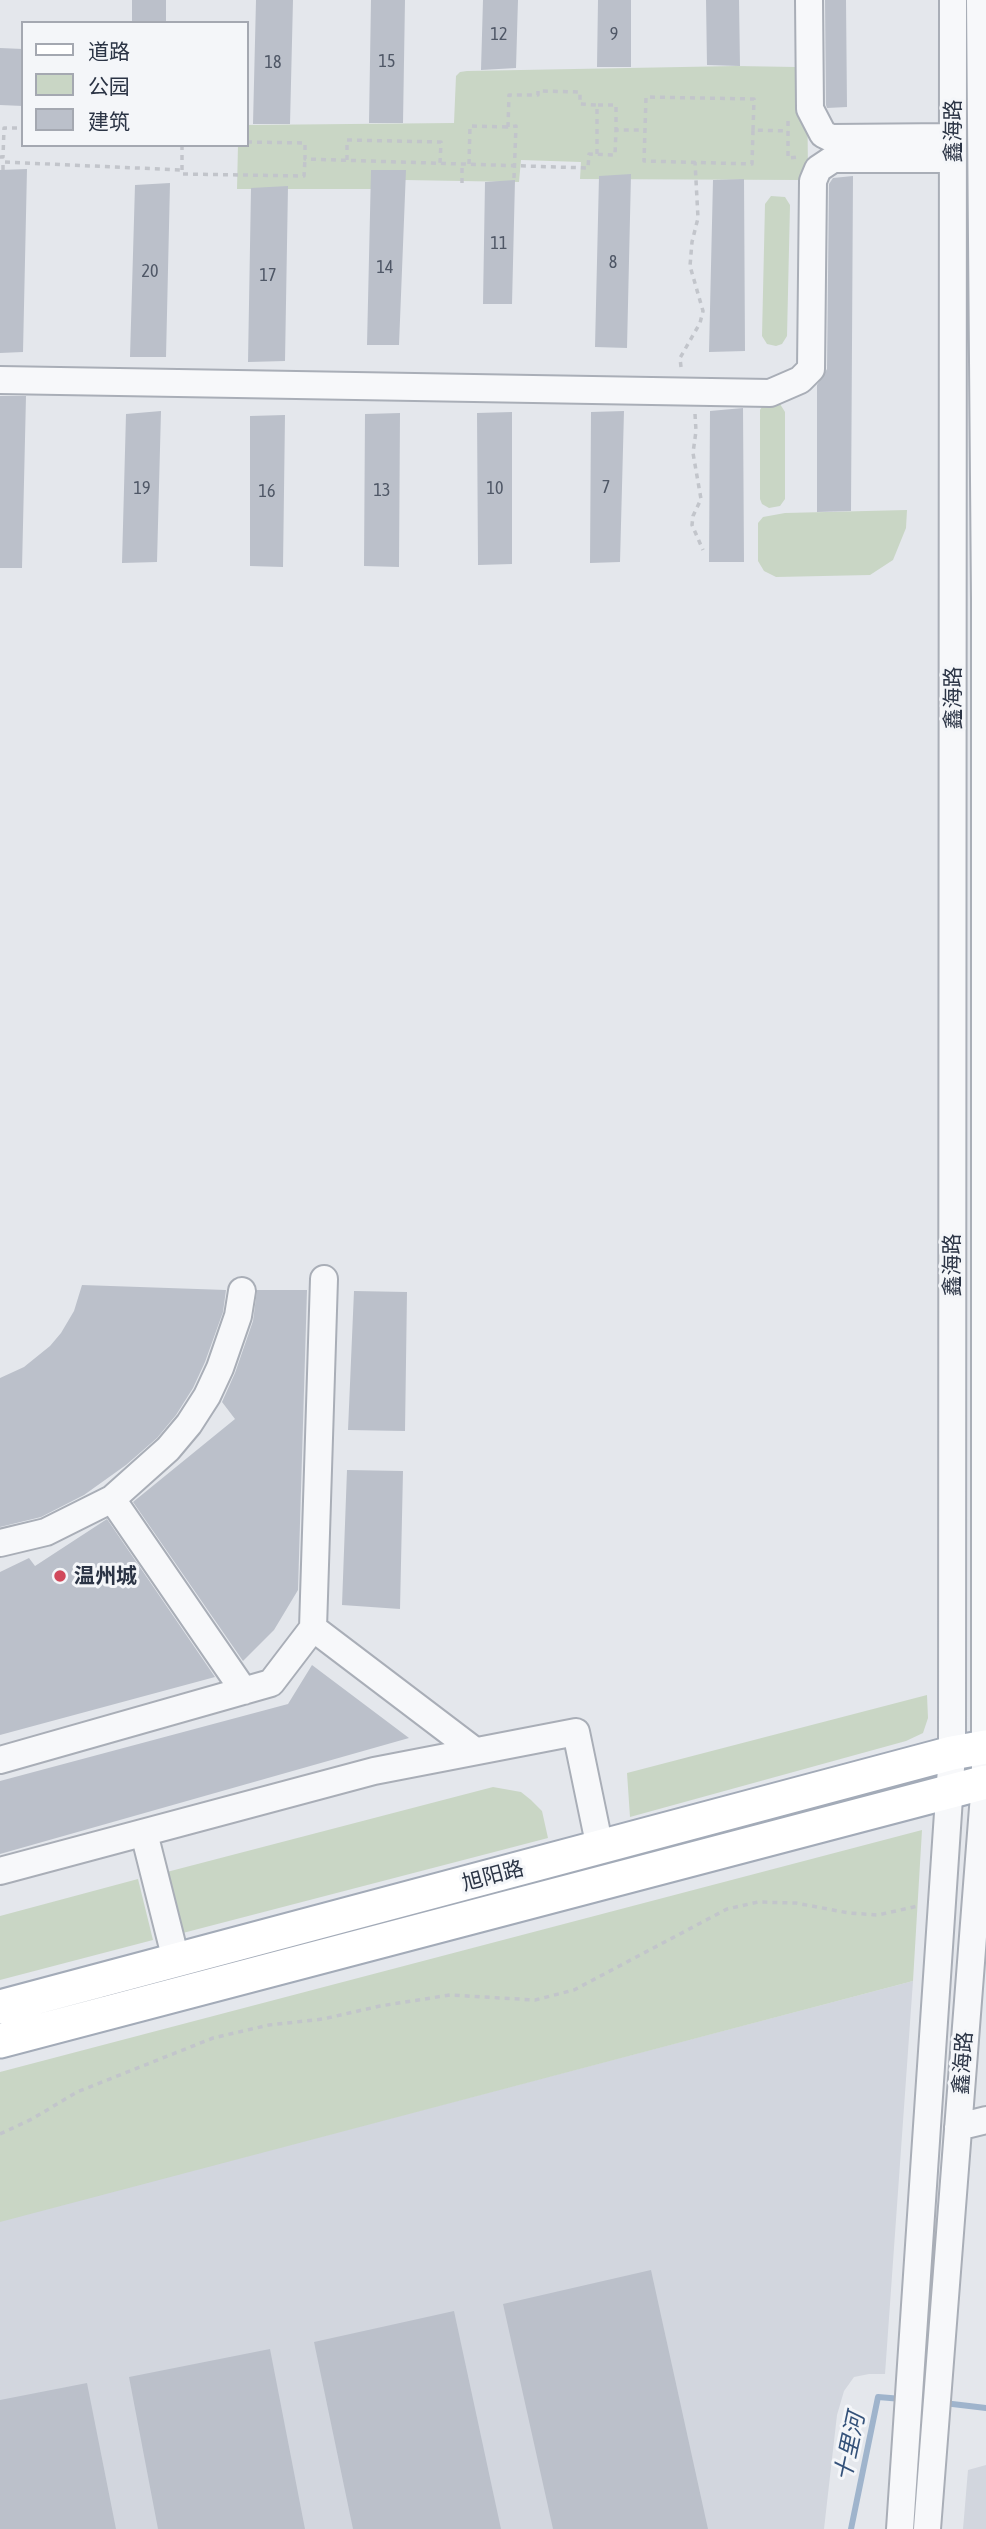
<!DOCTYPE html>
<html>
<head>
<meta charset="utf-8">
<style>
	body { margin:0 }
	#map { position:relative; width:986px; height:2529px; overflow:hidden; background:#e4e7ec; font-family:"Asap Condensed","Noto Sans SC",sans-serif }
	canvas { display:block }
	.legend { position:absolute; left:21px; top:21px; width:228px; height:126px; box-sizing:border-box; background:#f4f6f9; border:2px solid #a4a8b1; margin:0; padding:9px 12px; list-style:none; font-size:21px; color:#2b3445 }
	.legend li { display:flex; align-items:center; gap:14px; height:35px }
	.legend b { width:35px; border:2px solid #a4a8b1 }
</style>
</head>
<body>
<div id="map">
<canvas width="986" height="2529"></canvas>
<ul class="legend">
<li><b style="height:9px;background:#fff"></b>道路</li>
<li><b style="height:19px;background:#c9d6c5"></b>公园</li>
<li><b style="height:19px;background:#bbc0ca"></b>建筑</li>
</ul>
</div>
<script>
const context = document.querySelector('canvas').getContext('2d');
context.lineJoin = 'round';
function fill(path, color) {
  context.fillStyle = color;
  context.fill(path, 'evenodd');
}
function toPath(rows) {
  const path = new Path2D();
  for (const r of rows) {
    path.moveTo(r[0], r[1]);
    for (let i = 2; i < r.length; i += 2) path.lineTo(r[i], r[i + 1]);
  }
  return path;
}
function stroke(path, color, width, dash) {
  context.strokeStyle = color;
  context.lineWidth = width;
  context.lineCap = dash ? 'butt' : 'round';
  context.setLineDash(dash || []);
  context.stroke(path);
}
function write(font, color, halo, rows, align = 'center') {
  context.font = font + ' "Asap Condensed","Noto Sans SC",sans-serif';
  context.lineWidth = 6;
  context.setLineDash([]);
  context.textBaseline = 'middle';
  context.strokeStyle = halo;
  context.fillStyle = color;
  for (const [text, x, y, turn = 0] of rows) {
    context.save();
    context.translate(x, y);
    context.rotate((+turn || 0) * Math.PI / 180);
    context.textAlign = isNaN(turn) ? turn : align;
    if (halo) context.strokeText(text, 0, 0);
    context.fillText(text, 0, 0);
    context.restore();
  }
}
fill(toPath([
	[913,1981,885,2374,869,2374,854,2377,844,2391,837,2415,824,2529,0,2529,0,2221],
	[986,2465,986,2529,963,2529,968,2470]
]), '#d2d6de');
fill(toPath([
	[736,66,796,67,800,68,807,75,808,174,801,180,580,179,581,162,521,160,519,182,405,180,405,170,372,170,371,189,237,189,238,145,247,145,247,125,454,123,456,76,460,72,467,71],
	[771,196,785,197,790,205,787,336,782,344,776,346,767,344,762,336,765,204],
	[775,402,780,404,785,412,785,499,780,506,769,508,762,504,760,499,760,410,763,405],
	[907,510,906,528,893,560,870,575,776,577,764,571,758,561,758,523,763,517,785,513],
	[927,1695,928,1718,923,1733,906,1741,630,1817,627,1773],
	[493,1787,521,1792,531,1800,542,1811,548,1838,179,1934,163,1873],
	[922,1830,913,1981,0,2222,0,2072],
	[138,1879,153,1940,0,1980,0,1916]
]), '#c9d6c5');
stroke(toPath([
	[944,2403,986,2408],
	[851,2529,878,2397,902,2399]
]), '#9fb4cc', 6);
fill(toPath([
	[132,0,166,0,166,23,132,23],
	[256,0,293,0,290,124,253,124],
	[371,0,405,0,403,123,369,123],
	[483,0,518,0,516,68,481,70],
	[598,0,631,0,631,67,597,67],
	[706,0,739,0,740,66,707,65],
	[825,0,846,0,847,107,827,108,826,105],
	[0,48,23,49,23,106,0,105],
	[27,169,23,352,0,353,0,170],
	[371,170,406,170,399,345,367,345],
	[631,174,627,348,595,347,599,176],
	[853,176,851,511,817,512,817,385,827,369,829,184,833,178],
	[744,179,745,351,709,352,713,180],
	[515,180,512,304,483,304,485,182],
	[170,183,166,357,130,357,135,185],
	[288,186,285,361,248,362,251,188],
	[0,396,26,396,22,568,0,568],
	[743,408,744,562,709,562,710,411],
	[161,411,157,562,122,563,126,414],
	[624,411,620,562,590,563,591,412],
	[512,412,512,564,478,565,477,413],
	[400,413,399,567,364,566,365,414],
	[285,415,283,567,250,566,250,416],
	[82,1285,226,1290,223,1312,205,1362,193,1388,176,1415,157,1438,126,1465,84,1495,41,1517,0,1527,0,1378,24,1367,50,1346,61,1333,74,1311],
	[257,1290,307,1290,298,1590,274,1630,243,1661,133,1502,235,1419,222,1402,235,1373,253,1321],
	[354,1291,407,1292,405,1431,348,1430],
	[347,1470,403,1471,400,1609,342,1605],
	[107,1519,215,1677,0,1735,0,1572,29,1558,35,1566],
	[312,1665,409,1738,0,1854,0,1781,288,1704],
	[651,2270,708,2529,553,2529,503,2304],
	[454,2311,501,2529,353,2529,314,2342],
	[270,2349,305,2529,158,2529,129,2377],
	[87,2383,116,2529,0,2529,0,2400]
]), '#bbc0ca');
const minor = toPath([
	[809,0,810,109,823,134,831,138,953,137],
	[0,380,770,393,800,380,811,369,813,181,818,169,833,159,953,159],
	[112,1499,244,1691],
	[0,1543,46,1532,112,1499,168,1449,189,1424,207,1396,220,1368,238,1316,242,1291],
	[313,1628,475,1751],
	[0,1760,271,1683,313,1628,324,1279],
	[144,1833,176,1960],
	[0,1871,374,1771,576,1732,600,1848],
	[958,2127,986,2120],
	[900,2529,952,1753,953,0],
	[927,2529,985,1782,985,600,980,0]
]);
const major = toPath([
	[0,2007,952,1753,986,1747],
	[0,2041,986,1782]
]);
stroke(minor, '#a9aeb7', 30);
stroke(major, '#a3abb8', 37);
stroke(toPath([
	[788,121,788,158,799,157],
	[753,130,754,99,646,97,644,161,752,164,753,130,788,131],
	[247,142,305,143,305,159,588,168,589,154,615,155,616,130,645,130],
	[182,145,182,174,304,176,305,159],
	[597,154,597,105,616,105,616,130],
	[0,157,3,157,4,128,23,128],
	[347,160,347,140,441,142,440,163],
	[469,164,470,126,508,127],
	[3,170,3,162,182,170],
	[514,178,516,126,508,127,509,95,538,95,538,91,580,92,580,104,597,105],
	[462,183,462,164],
	[681,367,680,358,700,323,703,311,690,266,692,242,698,218,695,162],
	[695,414,696,431,693,453,701,499,693,516,692,525,703,550],
	[0,2134,32,2119,77,2092,213,2038,269,2025,323,2019,380,2006,450,1995,535,2000,574,1990,727,1909,758,1902,796,1903,849,1913,878,1915,918,1906]
]), '#c2c5cb', 3.5, [5, 5]);
stroke(minor, '#f7f8fa', 26);
stroke(major, '#fff', 33);
for (const [x, y, r, color] of [
	[60,1576,7,"#d1495b"]
]) {
  const dot = new Path2D();
  dot.arc(x, y, r, 0, 2 * Math.PI);
  context.fillStyle = color;
  context.fill(dot);
  stroke(dot, '#f4f6f9', 2.5);
}
write('18px', '#4f5766', null, [
	["12",499,34],
	["9",614,34],
	["15",387,61],
	["18",273,62],
	["11",499,243],
	["8",613,262],
	["14",385,267],
	["20",150,271],
	["17",268,275],
	["7",606,487],
	["19",142,488],
	["10",495,488],
	["13",382,490],
	["16",267,491]
]);
write('21px', '#2b3445', '#f4f6f9', [
	["鑫海路",953,131,-90],
	["鑫海路",953,698,-90],
	["鑫海路",952,1265,-90],
	["旭阳路",493,1876,-15],
	["鑫海路",963,2063,-86]
]);
write('bold 21px', '#2b3445', '#f4f6f9', [
	["温州城",74,1576]
], 'left');
write('italic 23px', '#34527a', '#f4f6f9', [
	["十里河",850,2447,-78]
]);
</script>
</body>
</html>
